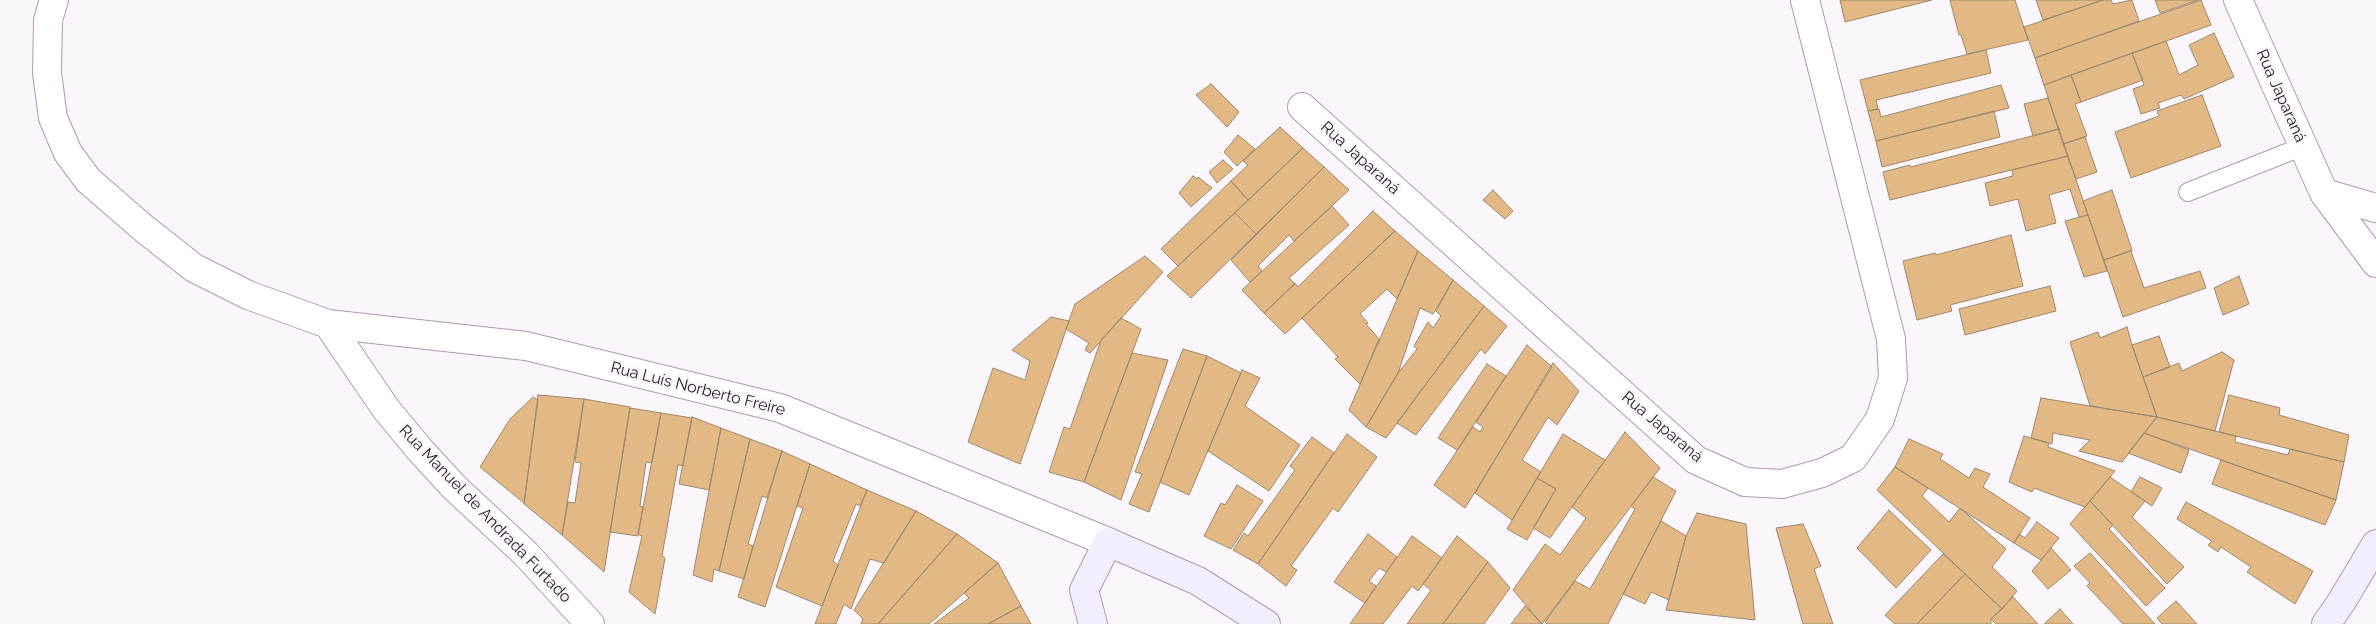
<!DOCTYPE html>
<html>
<head>
<meta charset="utf-8">
<style>
	body { margin:0 }
	canvas { display:block; background:#fbf6fc }
</style>
</head>
<body>
<canvas width="2376" height="624"></canvas>
<script>
const context = document.querySelector('canvas').getContext('2d');
context.lineJoin = 'round';
function fill(path, color) {
  context.fillStyle = color;
  context.fill(path, 'evenodd');
}
function toPath(rows) {
  const path = new Path2D();
  for (const r of rows) {
    path.moveTo(r[0], r[1]);
    for (let i = 2; i < r.length; i += 2) path.lineTo(r[i], r[i + 1]);
  }
  return path;
}
function stroke(path, color, width, dash) {
  context.strokeStyle = color;
  context.lineWidth = width;
  context.lineCap = dash ? 'butt' : 'round';
  context.setLineDash(dash || []);
  context.stroke(path);
}
function write(font, color, halo, rows, align = 'center') {
  context.font = font + ' Raleway,sans-serif';
  context.lineWidth = 5;
  context.setLineDash([]);
  context.textBaseline = 'middle';
  context.strokeStyle = halo;
  context.fillStyle = color;
  for (const [text, x, y, turn = 0] of rows) {
    context.save();
    context.translate(x, y);
    context.rotate((+turn || 0) * Math.PI / 180);
    context.textAlign = isNaN(turn) ? turn : align;
    if (halo) context.strokeText(text, 0, 0);
    context.fillText(text, 0, 0);
    context.restore();
  }
}
const building = toPath([
	[1840,0,1932,0,1845,22,1840,0],
	[1950,0,2015,0,2028,40,1967,54,1961,35,1959,35,1950,0],
	[2036,0,2103,0,2043,20,2036,0],
	[2103,0,2111,0,2113,4,2132,0,2139,21,2035,58,2024,27,2103,0],
	[2155,0,2198,0,2160,13,2155,0],
	[2201,0,2211,25,2044,85,2035,58,2201,0],
	[2214,33,2234,77,2184,99,2181,95,2158,103,2160,108,2141,114,2133,89,2144,85,2132,53,2166,41,2179,75,2198,65,2189,45,2214,33],
	[1986,50,1991,73,1876,100,1878,109,1868,111,1860,80,1986,50],
	[2132,53,2143,80,2081,102,2071,75,2132,53],
	[2071,75,2081,102,2075,104,2087,136,2063,144,2044,85,2071,75],
	[1211,84,1239,112,1227,127,1196,95,1211,84],
	[2001,85,2009,108,1876,141,1868,111,1879,109,1881,117,2001,85],
	[2202,95,2221,146,2131,178,2115,132,2159,116,2157,111,2202,95],
	[2048,98,2059,129,2033,136,2024,104,2048,98],
	[1994,111,2000,137,1882,167,1876,141,1994,111],
	[1280,127,1303,148,1248,200,1231,181,1248,165,1243,161,1280,127],
	[2059,129,2068,156,1890,200,1883,172,1910,165,1911,167,2059,129],
	[1238,135,1255,149,1237,166,1224,152,1238,135],
	[2085,137,2097,172,2076,179,2063,144,2085,137],
	[1303,148,1324,167,1256,234,1235,213,1303,148],
	[2068,156,2088,215,2079,217,2070,189,2049,195,2056,223,2026,231,2018,199,1990,206,1985,183,2013,176,2012,170,2068,156],
	[1223,160,1233,169,1217,183,1209,172,1223,160],
	[1324,167,1349,190,1294,241,1289,235,1258,266,1262,271,1250,282,1231,260,1324,167],
	[1193,176,1197,179,1198,177,1212,188,1191,207,1179,193,1193,176],
	[1231,181,1248,200,1178,266,1161,249,1231,181],
	[1493,190,1513,211,1505,219,1483,200,1493,190],
	[2112,190,2132,250,2104,260,2083,201,2112,190],
	[1332,206,1349,225,1289,278,1295,284,1264,313,1242,290,1332,206],
	[1373,211,1395,231,1285,334,1264,313,1295,283,1298,287,1373,211],
	[1235,213,1256,234,1191,298,1167,276,1235,213],
	[2088,215,2107,271,2084,277,2065,221,2088,215],
	[1395,231,1418,251,1397,299,1387,289,1360,314,1368,323,1366,324,1379,339,1360,384,1335,359,1338,357,1302,318,1395,231],
	[2011,235,2023,286,1950,305,1952,311,1917,320,1903,261,1935,253,1936,255,2011,235],
	[1418,251,1453,280,1433,314,1420,308,1398,373,1366,427,1349,410,1418,251],
	[2131,251,2144,288,2200,271,2206,288,2123,317,2104,260,2131,251],
	[1145,256,1163,272,1090,353,1085,350,1089,343,1066,329,1075,304,1145,256],
	[2239,276,2249,304,2223,315,2214,288,2239,276],
	[1453,280,1484,306,1386,438,1366,427,1398,373,1417,349,1414,346,1428,322,1433,328,1441,316,1436,311,1453,280],
	[2050,286,2056,311,1965,335,1959,309,2050,286],
	[1484,306,1507,326,1485,354,1481,349,1416,435,1397,423,1484,306],
	[1051,317,1069,321,1020,464,968,442,993,368,1025,380,1030,361,1012,350,1051,317],
	[1121,318,1141,329,1084,482,1049,472,1064,427,1070,429,1101,340,1121,318],
	[2127,327,2132,345,2157,417,2090,406,2070,342,2098,332,2100,338,2127,327],
	[2159,336,2170,367,2143,377,2132,345,2159,336],
	[1527,345,1552,367,1465,508,1434,485,1473,427,1480,432,1483,427,1476,422,1527,345],
	[1183,349,1207,356,1149,512,1129,504,1142,474,1135,472,1183,349],
	[2222,352,2234,360,2215,431,2157,417,2143,377,2179,363,2182,371,2222,352],
	[1132,353,1168,360,1121,500,1084,482,1132,353],
	[1207,356,1241,373,1189,495,1160,482,1207,356],
	[1553,363,1579,391,1557,425,1548,417,1522,460,1541,472,1512,520,1475,493,1553,363],
	[1487,364,1506,376,1457,450,1438,438,1487,364],
	[1242,370,1260,378,1245,406,1300,445,1269,491,1208,451,1242,370],
	[538,395,584,399,562,535,524,504,538,395],
	[2229,395,2280,408,2279,415,2349,435,2344,462,2219,432,2229,395],
	[533,397,538,400,524,503,480,467,510,419,533,397],
	[2041,398,2090,406,2157,417,2122,462,2079,451,2090,440,2053,433,2052,444,2031,438,2041,398],
	[584,399,630,407,604,572,562,535,568,502,575,503,581,463,575,462,584,399],
	[630,408,661,413,652,463,646,462,640,506,643,507,638,536,610,532,630,408],
	[661,413,692,418,683,466,678,465,662,556,665,558,655,614,629,592,642,536,638,534,661,413],
	[692,417,721,428,709,490,679,484,692,417],
	[2157,417,2236,436,2235,442,2288,455,2290,449,2344,462,2336,500,2144,433,2157,417],
	[721,428,750,439,719,571,714,569,712,582,693,575,721,428],
	[1625,432,1660,468,1542,624,1513,590,1545,544,1560,555,1586,518,1572,507,1625,432],
	[2144,433,2189,450,2181,473,2128,453,2144,433],
	[1347,434,1377,457,1338,512,1333,508,1291,566,1297,570,1286,586,1258,564,1347,434],
	[1563,434,1605,460,1550,538,1533,528,1556,489,1537,478,1563,434],
	[2024,436,2049,443,2048,447,2115,471,2085,507,2034,488,2032,492,2009,482,2024,436],
	[1312,437,1334,453,1258,564,1233,550,1244,533,1248,536,1295,470,1290,466,1312,437],
	[750,439,782,451,767,498,762,496,748,544,753,546,744,579,719,571,750,439],
	[1909,439,1943,454,1940,459,1969,478,1975,468,1990,474,1983,487,2030,518,2014,543,1895,467,1909,439],
	[782,451,810,464,765,607,738,597,782,451],
	[2221,460,2336,500,2325,525,2212,484,2221,460],
	[810,464,867,490,860,506,856,504,833,561,838,565,822,606,776,587,803,508,797,506,810,464],
	[1895,467,1928,488,1922,496,1949,522,1960,508,2006,549,1992,567,2017,591,2002,609,1877,490,1895,467],
	[1653,477,1676,491,1608,624,1547,624,1545,622,1575,581,1590,589,1635,509,1631,506,1653,477],
	[2110,477,2145,501,2132,517,2184,567,2167,584,2090,501,2110,477],
	[2140,477,2162,488,2152,506,2131,492,2140,477],
	[1537,478,1556,489,1527,540,1507,529,1537,478],
	[1237,485,1263,501,1231,549,1204,536,1221,503,1225,505,1237,485],
	[867,490,916,511,884,563,870,559,851,609,844,604,836,624,815,624,867,490],
	[2090,501,2113,525,2109,529,2165,588,2146,606,2070,524,2090,501],
	[2186,502,2313,571,2295,604,2247,572,2251,567,2221,547,2218,552,2208,545,2212,541,2177,519,2186,502],
	[1889,510,1931,550,1896,588,1857,548,1889,510],
	[916,511,957,534,878,624,861,624,863,619,854,610,916,511],
	[1697,513,1746,524,1755,620,1666,610,1686,536,1697,513],
	[1661,521,1686,536,1669,600,1651,592,1645,604,1623,594,1661,521],
	[2037,522,2059,538,2041,560,2014,543,2019,534,2025,538,2037,522],
	[1803,524,1821,566,1814,569,1833,624,1803,624,1776,528,1803,524],
	[957,534,998,563,929,624,878,624,957,534],
	[1368,534,1397,557,1386,572,1379,568,1369,581,1376,586,1365,603,1334,582,1368,534],
	[1412,536,1442,558,1418,591,1412,586,1383,624,1350,624,1412,536],
	[1457,536,1488,562,1443,624,1407,624,1431,590,1423,584,1457,536],
	[2051,548,2071,570,2048,589,2032,571,2051,548],
	[2090,553,2155,624,2123,624,2087,586,2090,583,2074,566,2090,553],
	[1943,554,1965,574,1917,624,1895,624,1885,615,1943,554],
	[1488,562,1510,588,1484,624,1443,624,1488,562],
	[998,563,1021,606,988,624,934,624,969,598,964,593,998,563],
	[1965,574,2002,609,1991,619,1991,624,1917,624,1965,574],
	[2013,597,2038,624,1996,624,1991,619,2013,597],
	[2176,601,2197,624,2162,624,2157,618,2176,601],
	[1021,606,1031,624,988,624,1021,606],
	[1525,606,1542,624,1511,624,1525,606],
	[2060,609,2073,624,2044,624,2060,609]
]);
fill(building, '#e2b985');
stroke(building, '#9e886b', 1);
const service = toPath([
	[2188,192,2304,146]
]);
const minor = toPath([
	[54,0,48,20,47,73,53,118,68,153,88,180,142,227,194,268,248,295,328,324,526,346,780,408,1108,542],
	[2238,0,2324,193],
	[1302,107,1696,460,1745,482,1782,484,1822,473,1853,458,1880,419,1893,378,1891,339,1805,0],
	[2376,208,2324,193,2376,263],
	[328,324,386,409,420,450,454,487,526,554,590,624]
]);
const secondary = toPath([
	[1093,624,1084,590,1108,542,1198,581,1266,624],
	[2326,624,2342,601,2376,544]
]);
stroke(service, '#b098b4', 20);
stroke(minor, '#b098b4', 30);
stroke(secondary, '#b098b4', 30);
stroke(service, '#fff', 18);
stroke(minor, '#fff', 28);
stroke(secondary, '#f2eefd', 28);
write('16px', '#261c27', '#fbf6fc', [
	["Rua Japaraná",2281,96,66],
	["Rua Japaraná",1360,158,42],
	["Rua Luís Norberto Freire",698,389,14],
	["Rua Japaraná",1662,427,40],
	["Rua Manuel de Andrada Furtado",485,514,46]
]);
</script>
</body>
</html>
